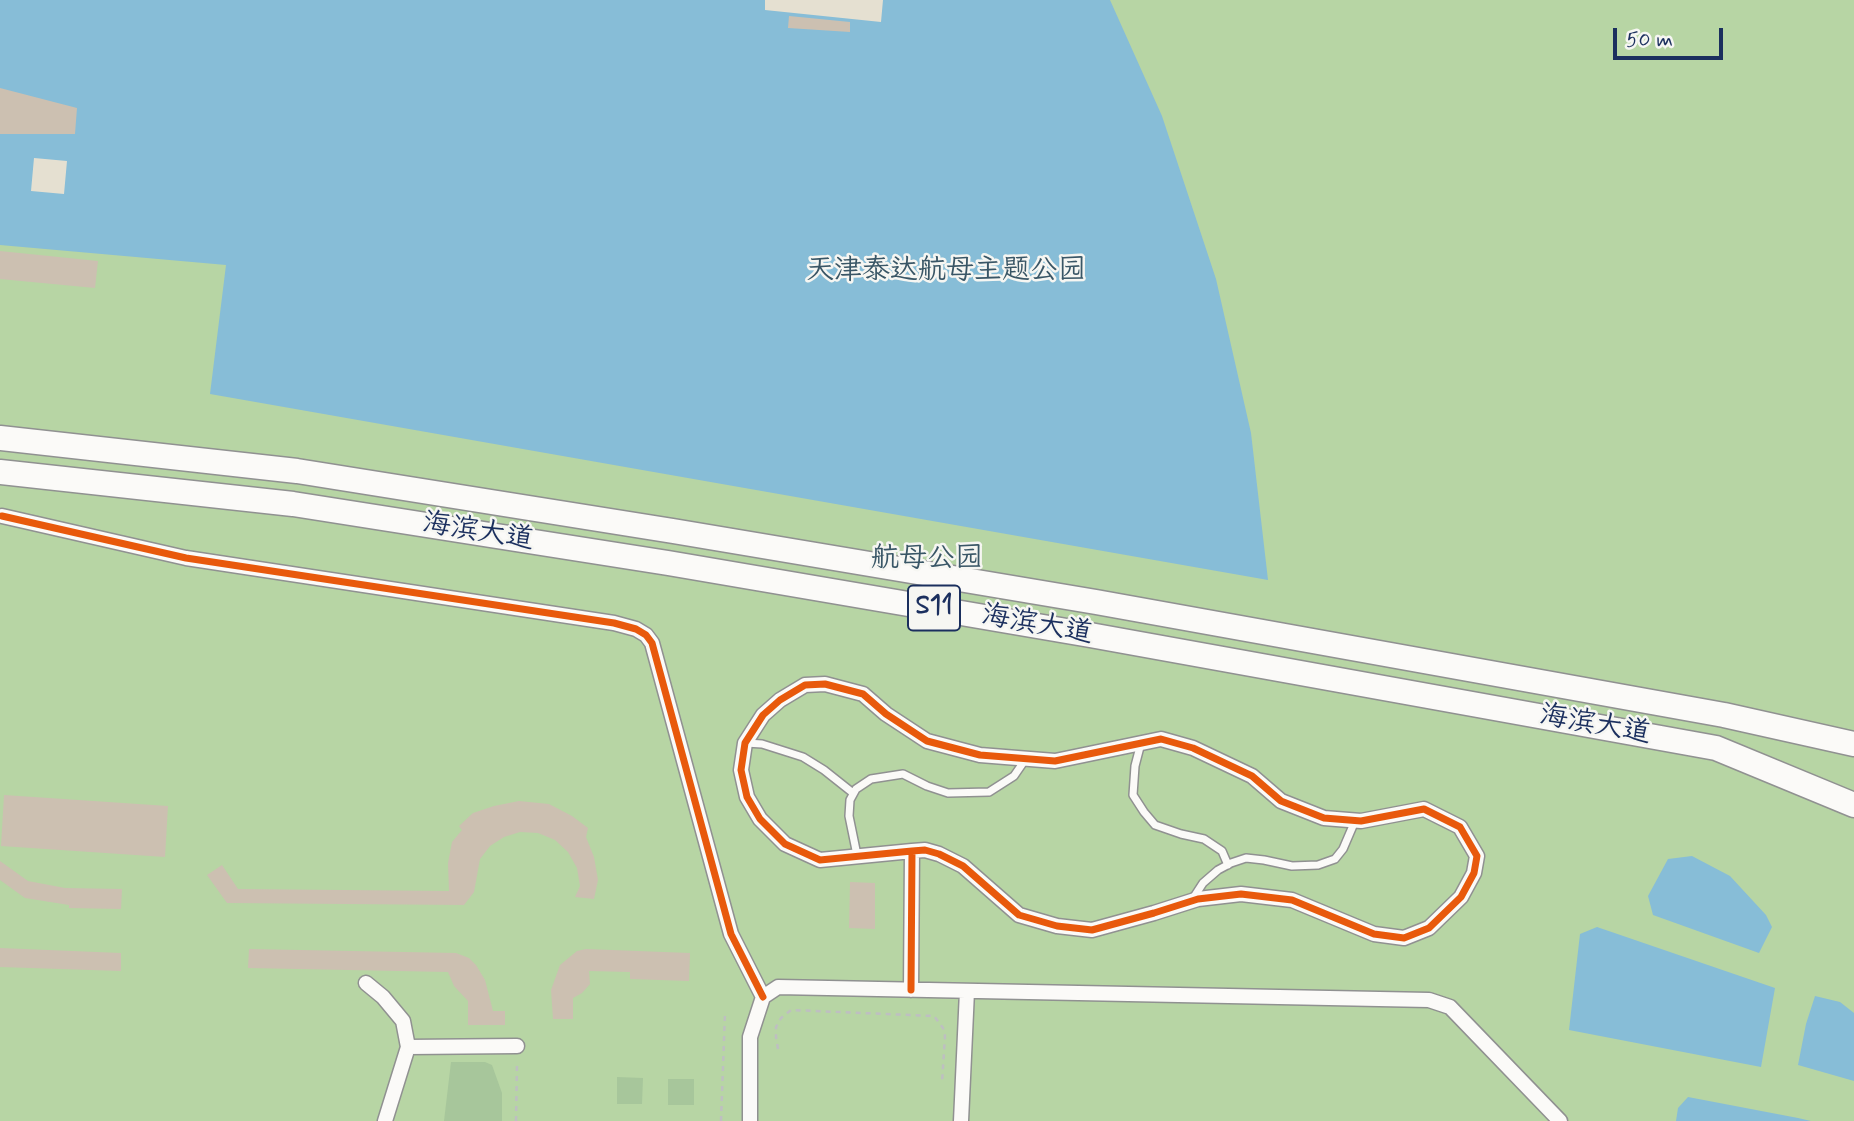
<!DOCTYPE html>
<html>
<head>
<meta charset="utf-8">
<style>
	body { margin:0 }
	#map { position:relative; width:1854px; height:1121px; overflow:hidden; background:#e5e0d1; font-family:Mynerve,sans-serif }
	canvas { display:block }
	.scale { position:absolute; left:1613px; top:28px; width:110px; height:32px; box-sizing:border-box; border:4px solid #1b2f5e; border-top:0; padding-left:9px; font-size:21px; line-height:24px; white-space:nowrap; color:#1b2f5e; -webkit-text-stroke:5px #f6f6f2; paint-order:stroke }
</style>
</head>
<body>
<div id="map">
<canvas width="1854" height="1121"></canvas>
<div class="scale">50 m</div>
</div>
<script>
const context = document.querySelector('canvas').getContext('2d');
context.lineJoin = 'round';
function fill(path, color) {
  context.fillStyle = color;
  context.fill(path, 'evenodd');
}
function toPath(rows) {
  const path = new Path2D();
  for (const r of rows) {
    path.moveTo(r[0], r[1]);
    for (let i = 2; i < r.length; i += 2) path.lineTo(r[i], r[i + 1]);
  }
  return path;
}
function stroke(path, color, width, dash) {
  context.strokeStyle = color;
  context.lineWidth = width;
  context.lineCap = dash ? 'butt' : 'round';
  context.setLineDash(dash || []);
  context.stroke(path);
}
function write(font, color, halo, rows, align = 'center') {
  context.font = font + ' Mynerve,"LXGW WenKai TC",sans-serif';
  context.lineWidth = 5;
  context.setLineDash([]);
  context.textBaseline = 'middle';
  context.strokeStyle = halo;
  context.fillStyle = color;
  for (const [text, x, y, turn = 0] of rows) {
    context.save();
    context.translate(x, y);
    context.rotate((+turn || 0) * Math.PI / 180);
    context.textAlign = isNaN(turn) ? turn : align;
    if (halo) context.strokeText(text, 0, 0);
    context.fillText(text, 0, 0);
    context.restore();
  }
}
fill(toPath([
	[0,0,1854,0,1854,1121,0,1121]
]), '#b7d5a4');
fill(toPath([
	[451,1062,485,1062,492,1065,502,1093,502,1121,444,1121],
	[617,1077,643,1078,642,1104,617,1104],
	[668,1079,694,1079,694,1105,668,1105]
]), '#a7c69b');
fill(toPath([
	[0,0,1110,0,1162,116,1216,279,1251,433,1268,580,210,394,226,265,0,245],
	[1692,856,1730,876,1766,915,1772,927,1759,953,1653,915,1648,896,1668,859],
	[1597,927,1775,988,1761,1067,1569,1030,1580,934],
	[1815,996,1840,1002,1854,1013,1854,1081,1798,1065,1806,1024],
	[1688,1097,1798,1118,1811,1121,1676,1121,1678,1108]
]), '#87bdd7');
fill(toPath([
	[765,0,883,0,881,22,765,10],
	[34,158,67,161,64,194,31,191]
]), '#e5e0d1');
fill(toPath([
	[789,16,850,22,850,32,788,28],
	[0,88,77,108,75,134,0,134],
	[0,251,98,261,95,288,0,279],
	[4,795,168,806,165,857,1,846],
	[519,801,549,804,572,816,588,828,586,837,594,857,598,880,594,899,575,897,580,886,577,868,568,852,555,840,538,833,520,832,504,837,490,846,480,859,474,892,464,905,227,903,207,875,222,865,238,889,449,891,448,863,452,842,462,830,459,826,473,813,494,806],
	[0,861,28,881,65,888,122,889,121,909,69,908,69,905,25,898,0,880],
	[850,882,875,883,875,929,849,928],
	[0,948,121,953,121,971,0,967],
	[249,949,456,953,469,958,476,965,485,980,493,1011,505,1011,505,1025,468,1025,468,1001,454,986,448,972,248,968],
	[586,949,690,953,689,981,630,979,630,972,589,971,590,984,582,993,573,998,573,1019,553,1019,551,990,560,965,577,951]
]), '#ccc0b1');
const service = toPath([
	[746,743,762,744,803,757,824,770,853,793],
	[1141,743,1135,766,1133,795,1144,812,1155,825,1181,834,1204,839,1222,851,1228,865],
	[857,855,849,816,850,800,856,789,871,779,903,774,927,786,948,793,989,792,1014,776,1025,760],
	[1192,900,1203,883,1218,870,1231,863,1246,858,1264,860,1292,866,1318,865,1335,859,1343,849,1355,821]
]);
const minor = toPath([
	[2,516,186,558,614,623,636,629,646,635,652,643,731,934,763,997],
	[366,983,383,997,403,1021,408,1047],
	[911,990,912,851,820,860,785,844,760,819,747,797,741,770,745,743,763,715,780,700,805,685,825,684,863,694,886,714,927,741,980,755,1055,761,1161,739,1193,748,1252,776,1281,801,1324,818,1361,821,1424,809,1460,827,1477,856,1474,873,1461,897,1429,928,1404,938,1374,934,1292,900,1241,894,1198,899,1154,913,1092,930,1057,926,1019,915,963,866,939,854,925,850,912,851],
	[385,1121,408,1047,517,1046],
	[750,1121,750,1037,763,997,778,987,1429,1000,1450,1007,1560,1121],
	[961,1121,967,991]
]);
const motorway = toPath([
	[0,438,297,471,673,531,1096,602,1724,715,1854,744],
	[0,472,293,504,668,563,1090,635,1716,748,1854,805]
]);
stroke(service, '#909191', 10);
stroke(minor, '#909191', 17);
stroke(motorway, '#909191', 27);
stroke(toPath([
	[778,1049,776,1037,776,1027,781,1018,791,1010,934,1016,943,1028,945,1036,942,1083],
	[516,1121,517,1061],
	[721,1121,725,1013]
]), '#bebfc1', 2.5, [5, 5]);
stroke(service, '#fbfaf8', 7);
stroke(minor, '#fbfaf8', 14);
stroke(motorway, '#fbfaf8', 24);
stroke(toPath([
	[2,516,186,558,614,623,636,629,646,635,652,643,731,934,763,997],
	[911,990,912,851,820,860,785,844,760,819,747,797,741,770,745,743,763,715,780,700,805,685,825,684,863,694,886,714,927,741,980,755,1055,761,1161,739,1193,748,1252,776,1281,801,1324,818,1361,821,1424,809,1460,827,1477,856,1474,873,1461,897,1429,928,1404,938,1374,934,1292,900,1241,894,1198,899,1154,913,1092,930,1057,926,1019,915,963,866,939,854,925,850,912,851]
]), '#e8590c', 7);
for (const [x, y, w] of [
	[934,608,52]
]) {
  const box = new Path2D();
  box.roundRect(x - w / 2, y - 22.5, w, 45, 5);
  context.fillStyle = '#f6f6f2';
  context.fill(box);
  stroke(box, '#1b2f5e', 2);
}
write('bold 26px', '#1b2f5e', null, [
	["S11",934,608]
]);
write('28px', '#395666', '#f6f6f2', [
	["天津泰达航母主题公园",946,272],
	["航母公园",927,560]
]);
write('28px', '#1b2f5e', '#f6f6f2', [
	["海滨大道",478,533,9],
	["海滨大道",1037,626,10],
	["海滨大道",1595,726,10]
]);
</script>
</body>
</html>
